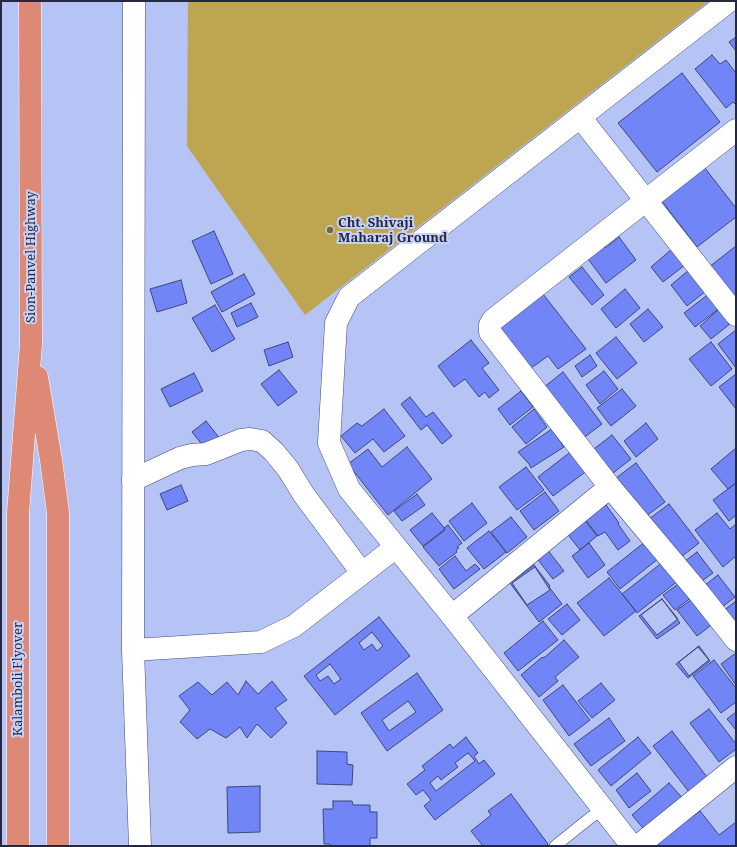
<!DOCTYPE html>
<html>
<head>
<meta charset="utf-8">
<style>
	body { margin:0 }
	#map { position:relative; width:737px; height:847px; overflow:hidden; background:#b6c3f5; font-family:"Noto Serif",serif }
	canvas { display:block }
	.frame { position:absolute; inset:0; border:2px solid #242941; pointer-events:none }
</style>
</head>
<body>
<div id="map">
<canvas width="737" height="847"></canvas>
<div class="frame"></div>
</div>
<script>
const context = document.querySelector('canvas').getContext('2d');
context.lineJoin = 'round';
function fill(path, color) {
  context.fillStyle = color;
  context.fill(path, 'evenodd');
}
function toPath(rows) {
  const path = new Path2D();
  for (const r of rows) {
    path.moveTo(r[0], r[1]);
    for (let i = 2; i < r.length; i += 2) path.lineTo(r[i], r[i + 1]);
  }
  return path;
}
function stroke(path, color, width, dash) {
  context.strokeStyle = color;
  context.lineWidth = width;
  context.lineCap = dash ? 'butt' : 'round';
  context.setLineDash(dash || []);
  context.stroke(path);
}
function write(font, color, halo, rows, align = 'center') {
  context.font = font + ' "Noto Serif",serif';
  context.lineWidth = 4;
  context.setLineDash([]);
  context.textBaseline = 'middle';
  context.strokeStyle = halo;
  context.fillStyle = color;
  for (const [text, x, y, turn = 0] of rows) {
    context.save();
    context.translate(x, y);
    context.rotate((+turn || 0) * Math.PI / 180);
    context.textAlign = isNaN(turn) ? turn : align;
    if (halo) context.strokeText(text, 0, 0);
    context.fillText(text, 0, 0);
    context.restore();
  }
}
fill(toPath([
	[188,1,709,1,305,315,187,146]
]), '#bda551');
const building = toPath([
	[736,37,736,51,729,42,736,37],
	[712,55,720,64,726,60,736,73,736,105,733,102,726,108,695,69,712,55],
	[682,73,720,122,657,172,618,123,682,73],
	[701,163,736,208,736,217,697,247,658,196,701,163],
	[214,231,233,274,211,284,192,241,214,231],
	[619,237,636,260,606,283,585,255,600,243,605,248,619,237],
	[736,246,736,298,709,267,736,246],
	[672,249,685,265,663,282,651,267,672,249],
	[582,267,604,295,592,305,569,277,582,267],
	[689,270,706,291,687,306,671,285,689,270],
	[244,274,255,294,222,312,211,292,244,274],
	[181,280,187,303,157,312,150,289,181,280],
	[625,289,640,308,616,328,601,309,625,289],
	[710,293,721,307,695,327,684,313,710,293],
	[543,294,586,349,558,369,548,356,531,368,499,327,543,294],
	[251,303,258,317,237,327,231,313,251,303],
	[215,305,235,339,212,352,192,318,215,305],
	[648,309,663,327,644,342,630,324,648,309],
	[719,309,731,323,711,339,700,326,719,309],
	[736,330,736,368,718,344,736,330],
	[616,337,637,363,617,379,596,353,616,337],
	[471,340,489,363,482,368,499,390,489,398,485,392,479,397,465,379,454,387,438,366,471,340],
	[288,342,293,357,269,366,264,350,288,342],
	[711,342,732,369,711,386,689,359,711,342],
	[590,355,597,366,582,377,575,366,590,355],
	[279,370,297,392,278,406,261,384,279,370],
	[604,371,618,389,600,404,586,385,604,371],
	[563,372,602,424,582,439,543,388,563,372],
	[194,373,203,391,170,407,161,389,194,373],
	[736,374,736,409,719,387,736,374],
	[622,389,636,406,611,426,597,408,622,389],
	[521,391,533,407,510,425,498,409,521,391],
	[410,397,426,417,433,412,452,436,442,444,427,425,421,430,401,404,410,397],
	[384,409,405,436,384,452,373,439,355,453,341,436,357,423,362,426,384,409],
	[534,409,547,427,526,444,512,427,534,409],
	[206,421,221,440,207,451,192,432,206,421],
	[646,423,658,439,636,457,624,441,646,423],
	[552,429,564,447,531,468,529,464,518,452,552,429],
	[612,435,631,459,608,477,590,452,612,435],
	[407,447,432,479,388,515,348,464,368,449,382,467,407,447],
	[736,448,736,483,728,489,711,469,736,448],
	[573,450,588,470,553,496,538,477,573,450],
	[636,463,665,502,641,520,612,481,636,463],
	[526,467,544,490,517,510,499,487,526,467],
	[736,483,736,515,729,521,713,500,736,483],
	[181,485,188,501,167,510,160,494,181,485],
	[545,492,559,511,534,530,520,511,545,492],
	[417,494,425,505,402,521,394,511,417,494],
	[601,498,619,523,618,524,630,541,618,550,605,532,598,536,581,514,601,498],
	[472,503,487,523,464,541,449,521,472,503],
	[669,504,699,543,676,561,645,522,669,504],
	[432,513,445,529,423,546,410,530,432,513],
	[717,513,730,529,736,524,736,556,723,567,695,530,717,513],
	[580,514,597,536,580,550,562,527,580,514],
	[511,517,527,537,507,553,491,532,511,517],
	[448,525,462,543,457,547,459,548,456,550,457,552,439,566,423,547,445,530,444,528,448,525],
	[489,531,506,552,484,569,467,548,489,531],
	[650,538,663,555,620,589,607,572,650,538],
	[589,543,605,565,588,578,572,556,589,543],
	[546,548,564,571,553,579,535,556,546,548],
	[697,552,713,573,695,586,680,565,697,552],
	[455,556,466,571,475,564,480,569,454,589,439,569,455,556],
	[668,558,683,577,637,613,622,594,668,558],
	[534,565,550,586,549,587,562,604,539,622,510,583,534,565],
	[535,567,550,590,527,605,512,583,535,567],
	[718,575,735,597,717,611,700,589,718,575],
	[609,578,636,611,604,636,577,603,609,578],
	[685,579,697,593,675,610,663,595,685,579],
	[699,594,718,620,697,636,677,610,699,594],
	[662,599,680,623,657,639,639,616,662,599],
	[662,599,678,619,657,635,641,615,662,599],
	[736,601,736,619,727,626,718,615,736,601],
	[567,604,580,620,562,635,548,619,567,604],
	[379,617,410,656,335,715,304,676,379,617],
	[372,632,383,646,377,651,372,644,364,650,359,643,372,632],
	[330,664,341,679,334,684,328,676,320,681,316,675,330,664],
	[543,621,558,640,518,671,504,653,543,621],
	[564,640,579,657,555,677,558,681,539,697,521,675,541,658,545,657,564,640],
	[699,646,710,661,688,678,676,664,699,646],
	[698,647,709,660,689,676,679,662,698,647],
	[736,653,736,685,721,664,736,653],
	[714,660,736,688,736,702,721,713,693,676,714,660],
	[417,673,443,710,387,751,361,713,417,673],
	[408,701,416,712,389,731,382,720,408,701],
	[246,681,258,694,272,681,287,700,275,708,287,723,271,738,257,724,247,738,240,727,226,738,210,729,197,739,180,722,190,710,179,696,198,682,212,695,227,682,238,695,246,681],
	[601,683,615,700,592,718,578,701,601,683],
	[563,685,590,720,569,736,543,700,563,685],
	[709,709,736,744,736,749,719,762,690,723,709,709],
	[736,712,736,730,727,719,736,712],
	[609,718,625,741,591,766,574,744,609,718],
	[672,731,707,777,689,792,653,746,672,731],
	[466,737,478,753,474,756,479,764,484,760,495,774,435,820,424,806,431,800,423,790,416,795,407,784,425,770,422,766,450,744,453,748,466,737],
	[468,753,475,761,436,791,430,783,438,776,441,780,458,767,455,763,468,753],
	[638,737,651,753,611,786,598,770,638,737],
	[317,751,347,752,347,764,353,765,352,785,317,784,317,751],
	[637,773,651,791,629,808,616,790,637,773],
	[669,783,686,802,648,834,632,815,669,783],
	[260,786,260,832,228,833,227,787,260,786],
	[511,794,548,844,546,846,483,846,471,831,491,815,488,811,511,794],
	[333,801,352,801,353,805,370,805,370,812,377,812,377,838,370,838,370,846,330,846,330,844,324,844,323,809,333,809,333,801],
	[700,811,719,835,736,822,736,846,652,846,700,811]
]);
fill(building, '#7185f7');
stroke(building, '#3c477b', 1);
const lane = toPath([
	[555,846,590,818,603,809]
]);
const street = toPath([
	[580,117,736,315],
	[736,130,493,320,490,325,490,332,610,487,699,593,736,640],
	[133,480,180,458,192,455,206,454,241,440,250,439,262,441,274,452,288,469,304,495,362,573],
	[452,616,610,487],
	[638,846,736,767]
]);
const secondary = toPath([
	[134,1,133,650,140,846],
	[133,650,261,642,294,626,396,547],
	[632,846,452,616,349,489,329,443,336,323,349,297,729,1]
]);
const highway = toPath([
	[37,377,51,460,58,513,58,846],
	[18,846,18,513,31,344,30,1]
]);
stroke(lane, '#404b80', 12);
stroke(street, '#404b80', 23);
stroke(secondary, '#404b80', 23);
stroke(highway, '#fff', 23);
stroke(lane, '#fff', 11);
stroke(street, '#fff', 22);
stroke(secondary, '#fff', 22);
stroke(highway, '#de8876', 22);
for (const [x, y, r, color] of [
	[330,230,4,"#766734"]
]) {
  const dot = new Path2D();
  dot.arc(x, y, r, 0, 2 * Math.PI);
  context.fillStyle = color;
  context.fill(dot);
  stroke(dot, '#c7d1f7', 1.5);
}
write('bold 13px', '#242941', '#c7d1f7', [
	["Cht. Shivaji",338,223],
	["Maharaj Ground",338,238]
], 'left');
write('13px', '#242941', '#c7d1f7', [
	["Sion-Panvel Highway",31,257,-90],
	["Kalamboli Flyover",18,679,-90]
]);
</script>
</body>
</html>
